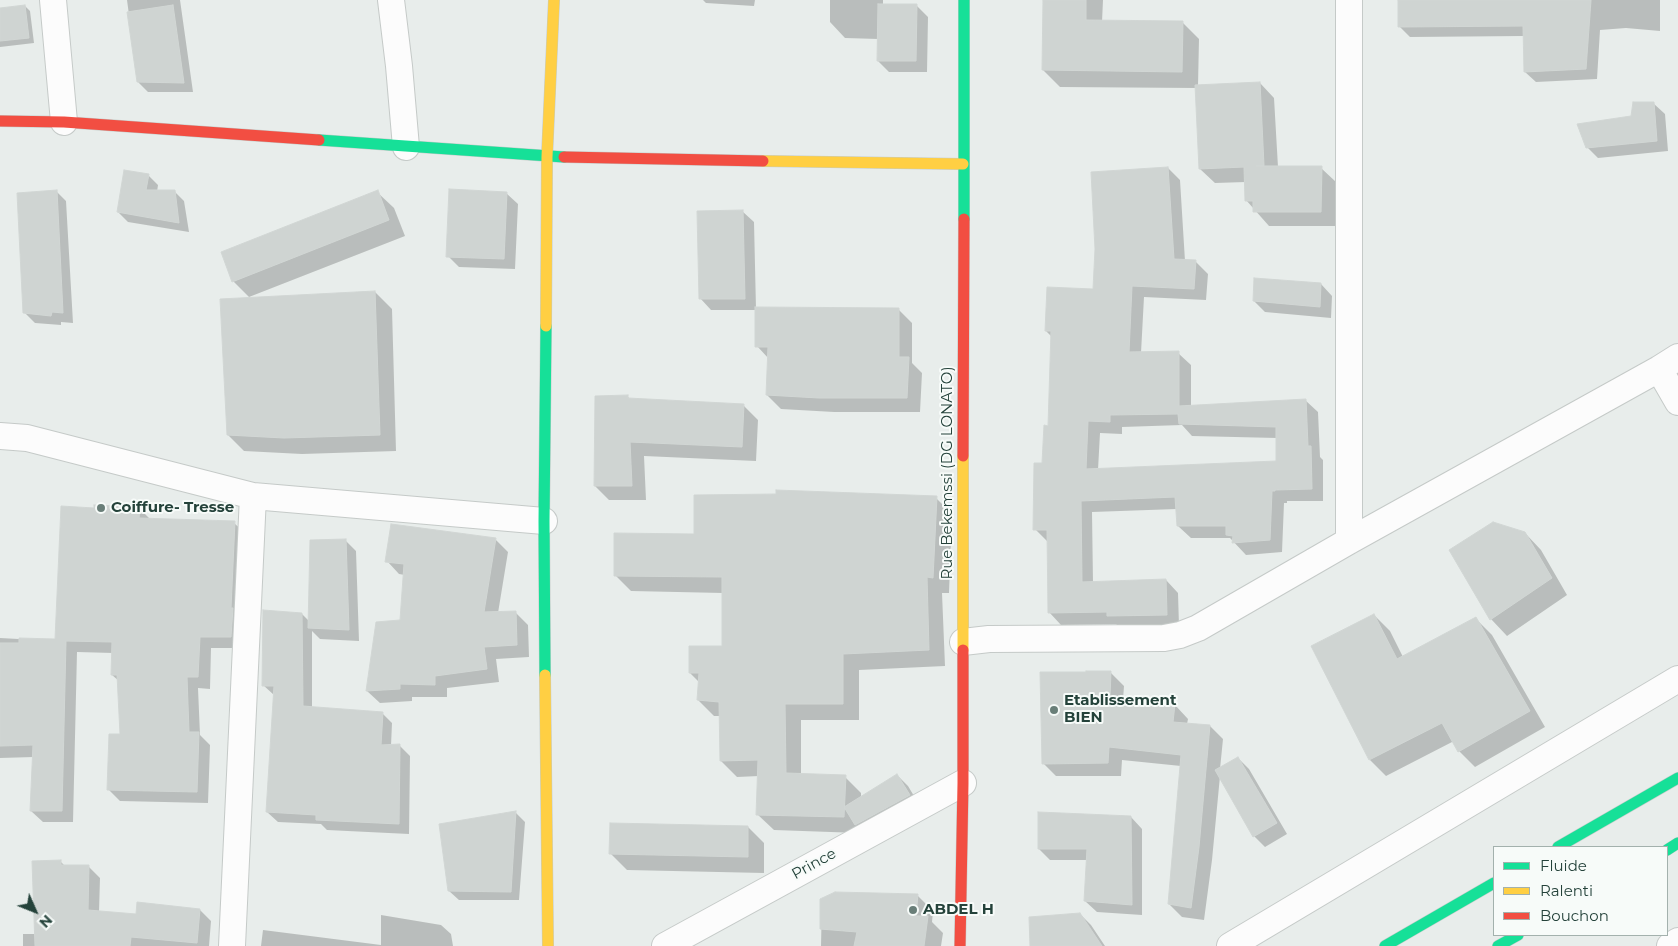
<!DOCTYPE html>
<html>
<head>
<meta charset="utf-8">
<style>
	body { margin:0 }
	#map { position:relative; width:1678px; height:946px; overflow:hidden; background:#e8edeb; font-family:Montserrat,sans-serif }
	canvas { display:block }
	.legend { position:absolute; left:1493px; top:846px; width:175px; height:90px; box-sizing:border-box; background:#f7fbf9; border:1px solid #a3b1ad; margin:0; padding:6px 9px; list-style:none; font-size:15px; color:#24423a }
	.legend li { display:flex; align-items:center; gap:10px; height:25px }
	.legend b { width:25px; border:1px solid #a3b1ad }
	.north { position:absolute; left:10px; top:886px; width:50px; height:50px; -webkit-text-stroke:4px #f7fbf9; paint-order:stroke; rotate:134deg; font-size:14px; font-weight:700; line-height:20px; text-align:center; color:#24423a }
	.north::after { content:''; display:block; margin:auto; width:18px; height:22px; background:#24423a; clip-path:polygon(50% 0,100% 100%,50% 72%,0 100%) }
</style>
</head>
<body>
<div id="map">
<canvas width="1678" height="946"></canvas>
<ul class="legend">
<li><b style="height:6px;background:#16e098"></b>Fluide</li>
<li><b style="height:6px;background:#ffcf43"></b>Ralenti</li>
<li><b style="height:6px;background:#f24e42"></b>Bouchon</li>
</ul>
<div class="north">N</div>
</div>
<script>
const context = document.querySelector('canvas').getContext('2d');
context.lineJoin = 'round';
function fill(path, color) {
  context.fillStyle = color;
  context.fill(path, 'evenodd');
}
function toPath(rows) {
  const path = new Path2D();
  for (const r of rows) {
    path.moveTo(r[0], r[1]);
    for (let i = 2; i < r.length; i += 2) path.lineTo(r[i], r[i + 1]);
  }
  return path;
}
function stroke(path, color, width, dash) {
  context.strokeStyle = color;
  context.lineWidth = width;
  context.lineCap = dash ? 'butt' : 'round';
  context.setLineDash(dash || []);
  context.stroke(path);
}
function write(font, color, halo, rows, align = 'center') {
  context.font = font + ' Montserrat,sans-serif';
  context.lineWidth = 4;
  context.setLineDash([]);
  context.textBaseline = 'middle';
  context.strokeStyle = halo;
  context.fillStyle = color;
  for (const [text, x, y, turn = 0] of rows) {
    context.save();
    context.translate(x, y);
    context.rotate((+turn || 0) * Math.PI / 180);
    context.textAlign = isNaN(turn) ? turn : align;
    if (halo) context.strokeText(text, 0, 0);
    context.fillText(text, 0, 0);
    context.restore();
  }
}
fill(toPath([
	[127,0,180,0,193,92,148,92,138,82],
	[703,0,755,0,754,6,706,3],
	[830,0,883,0,883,5,916,5,928,17,927,72,889,72,878,61,878,39,845,38,830,22],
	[1044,0,1103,0,1102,22,1182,22,1199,39,1198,86,1260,83,1274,98,1278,167,1321,168,1336,182,1335,226,1269,226,1246,200,1246,182,1215,183,1200,169,1196,88,1060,87,1043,70],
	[1399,0,1660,0,1660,31,1626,28,1600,30,1597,79,1536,82,1525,72,1524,36,1410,37,1399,26],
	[25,6,30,11,34,43,0,47,0,9],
	[1653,103,1665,114,1668,151,1598,158,1587,147],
	[1168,168,1180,180,1185,261,1195,261,1208,274,1206,300,1144,297,1141,353,1178,353,1191,365,1191,406,1305,400,1318,412,1320,457,1323,460,1323,501,1287,501,1287,503,1284,503,1282,552,1246,555,1230,538,1191,538,1178,526,1177,509,1092,512,1093,583,1166,580,1178,593,1179,626,1120,628,1116,624,1061,625,1049,612,1048,542,1035,529,1049,427,1052,337,1046,331,1094,290],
	[1182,425,1192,436,1277,438,1277,462,1098,470,1100,433,1122,434,1122,427],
	[148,175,158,185,157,192,174,191,184,201,189,232,128,222,118,212],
	[56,191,66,201,73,323,61,322,61,325,35,323,25,313],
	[377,192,394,208,405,236,249,297,233,281],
	[506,193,518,204,515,269,459,267,448,256],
	[742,211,754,222,756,309,898,309,912,323,912,363,922,373,920,412,834,412,781,409,767,395,769,359,757,346,757,310,711,310,700,298],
	[1321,284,1332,296,1331,318,1265,312,1254,301],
	[375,292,392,309,396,451,302,454,244,451,228,435],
	[628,397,631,400,744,406,758,420,756,461,644,456,646,500,609,500,595,486],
	[936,498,952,514,949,593,942,593,945,666,859,670,859,720,801,720,801,775,845,777,861,793,861,798,897,775,908,786,920,806,859,833,774,830,757,814,759,776,737,777,721,761,720,716,714,716,698,700,699,682,690,673,723,648,723,593,631,591,615,575,696,535],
	[139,508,151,520,234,523,246,534,243,648,211,648,210,689,198,688,200,735,210,745,208,803,120,801,108,789,121,736,119,681,112,675,113,653,77,652,73,822,43,822,31,811,34,757,0,758,0,638,56,641,95,509],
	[1525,533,1541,550,1567,595,1507,636,1491,619],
	[495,539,508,552,498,613,515,612,528,625,529,657,496,659,499,682,447,688,447,697,412,697,412,701,380,703,367,691,401,621,405,575,399,574,387,561],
	[345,540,356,551,359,641,320,639,312,631,312,708,382,713,392,723,391,746,399,745,410,756,409,834,327,830,321,824,278,822,267,812,274,695,263,685,302,614,309,621],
	[1374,615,1390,631,1403,657,1476,619,1492,635,1545,727,1475,767,1459,751,1454,741,1386,776,1370,760,1312,647],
	[1111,673,1124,686,1123,700,1175,705,1188,719,1187,724,1210,726,1223,739,1220,769,1238,758,1249,769,1287,834,1265,847,1254,836,1220,776,1212,860,1204,920,1182,917,1169,904,1181,766,1122,760,1121,776,1056,776,1043,763],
	[516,813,525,822,519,900,459,900,449,891],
	[1131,817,1142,829,1142,915,1097,912,1085,901,1088,860,1050,860,1039,849],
	[748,827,764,843,764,873,627,870,611,854],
	[60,861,65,866,88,866,100,878,99,912,137,915,200,910,211,921,209,946,23,946,23,934,36,934],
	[918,896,933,911,932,922,943,933,941,946,821,946,822,899],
	[1080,914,1091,925,1105,946,1032,946],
	[381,915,441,925,451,934,453,946,261,946,263,930,381,945]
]), '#0003');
const building = toPath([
	[1043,0,1086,0,1086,20,1183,21,1182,72,1042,70,1043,0],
	[1398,0,1591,0,1586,69,1524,72,1523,26,1398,27,1398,0],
	[878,4,917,4,916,61,877,61,878,4],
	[25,5,29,38,0,41,0,8,25,5],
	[173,5,184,83,137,82,127,12,173,5],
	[1260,82,1264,166,1256,166,1322,166,1321,212,1253,212,1253,201,1245,201,1244,167,1199,169,1195,85,1260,82],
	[1633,102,1654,102,1657,141,1586,148,1577,124,1631,116,1633,102],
	[1168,167,1174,259,1196,260,1194,289,1132,286,1129,352,1179,351,1179,406,1306,399,1308,446,1311,446,1312,489,1275,490,1275,491,1272,491,1270,540,1232,543,1233,536,1226,535,1226,526,1177,526,1175,497,1081,501,1082,582,1166,579,1167,615,1107,616,1107,612,1048,613,1047,530,1033,530,1034,463,1042,463,1044,425,1048,426,1051,331,1045,331,1047,287,1093,289,1095,249,1091,172,1168,167],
	[1178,414,1179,424,1276,427,1276,461,1086,469,1088,421,1110,422,1110,415,1178,414],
	[124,170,149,174,146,190,175,190,179,223,117,212,124,170],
	[449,189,507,192,504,259,446,257,449,189],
	[57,190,63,313,52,312,51,316,23,313,17,193,57,190],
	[378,190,389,220,232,282,221,252,378,190],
	[743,210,745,299,699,299,697,211,743,210],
	[1254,278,1321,283,1320,307,1253,301,1254,278],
	[375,291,380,435,284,438,227,435,220,299,375,291],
	[755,307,899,308,899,357,909,357,907,398,819,398,766,395,768,347,755,347,755,307],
	[628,395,628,398,744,404,742,447,630,442,632,486,594,486,595,396,628,395],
	[776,490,937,496,933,578,927,577,929,650,843,654,843,704,785,704,786,773,846,775,844,817,756,815,758,760,720,761,719,702,697,700,699,673,689,673,689,646,722,646,722,577,614,576,614,533,694,534,694,495,776,494,776,490],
	[94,505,140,507,139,518,235,521,231,608,233,608,231,637,200,637,198,677,187,677,189,732,199,732,197,792,107,790,109,734,120,734,117,675,111,675,112,642,66,641,62,811,30,811,33,745,0,746,0,643,19,643,19,638,55,639,61,506,94,508,94,505],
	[1493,522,1525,532,1552,578,1490,620,1449,550,1493,522],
	[391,524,496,538,484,612,516,611,517,645,484,647,487,669,435,676,435,685,400,684,400,689,366,691,376,622,400,620,404,564,385,562,391,524],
	[346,539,349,630,308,628,310,540,346,539],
	[263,610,302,613,303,706,383,712,381,745,400,744,399,824,316,820,316,815,266,812,274,686,262,686,263,610],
	[1374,614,1397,659,1476,617,1530,711,1458,752,1442,723,1369,760,1311,646,1374,614],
	[1086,671,1111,671,1110,697,1175,704,1173,722,1210,725,1199,847,1191,908,1168,904,1181,755,1109,747,1108,763,1042,764,1040,672,1086,672,1086,671],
	[1238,757,1277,823,1253,837,1215,770,1238,757],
	[897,774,910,795,855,825,844,807,897,774],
	[516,811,511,892,448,891,439,824,516,811],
	[1038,812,1131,816,1132,905,1084,901,1087,849,1038,849,1038,812],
	[610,823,748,826,748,857,609,854,610,823],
	[61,860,61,865,89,865,88,910,136,914,137,902,200,909,197,943,131,937,130,946,35,946,32,861,61,860],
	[835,892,918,894,916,916,928,916,924,946,854,946,857,932,820,929,820,899,835,892],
	[1080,913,1102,946,1030,946,1029,917,1080,913]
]);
fill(building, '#cfd4d2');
stroke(building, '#d1d6d4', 1);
const street = toPath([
	[53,0,64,122],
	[391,0,399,66,406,147],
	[1349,0,1349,541],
	[1659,369,1678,402],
	[0,436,27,438,253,496,544,521],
	[963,642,989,639,1164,638,1180,635,1198,628,1349,541,1659,369,1678,357],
	[232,946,253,496],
	[665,946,963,783],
	[1230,946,1678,679],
	[1670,946,1678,941]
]);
const fast = toPath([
	[319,140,564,157],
	[964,219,964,0],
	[545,675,544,521,546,326],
	[1558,847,1678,778],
	[1667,850,1678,843],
	[1385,946,1494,883],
	[1498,946,1518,935]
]);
const slow = toPath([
	[763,161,963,164],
	[546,326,547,157,554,0],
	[963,650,963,456],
	[545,675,548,946]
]);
const jam = toPath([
	[0,121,64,122,319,140],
	[564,157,763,161],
	[963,456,964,219],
	[960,946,963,783,963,650]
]);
stroke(street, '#c5cac8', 28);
stroke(fast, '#c3cbc8', 12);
stroke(slow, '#c3cbc8', 12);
stroke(jam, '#c3cbc8', 12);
stroke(street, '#fcfcfc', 26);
stroke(fast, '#16e098', 11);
stroke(slow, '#ffcf43', 11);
stroke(jam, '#f24e42', 11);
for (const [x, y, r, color] of [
	[101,508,5,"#697e78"],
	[1054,710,5,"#697e78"],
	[913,910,5,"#697e78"]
]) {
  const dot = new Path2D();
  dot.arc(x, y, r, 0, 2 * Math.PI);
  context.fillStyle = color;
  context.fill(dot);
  stroke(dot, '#f7fbf9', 2);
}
write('15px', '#24423a', '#f7fbf9', [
	["Rue Bekemssi (DG LONATO)",948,473,-90],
	["Prince",814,864,-29]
]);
write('bold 15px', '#24423a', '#f7fbf9', [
	["Coiffure- Tresse",111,508],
	["Etablissement",1064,701],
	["BIEN",1064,718],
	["ABDEL H",923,910]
], 'left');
</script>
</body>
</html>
